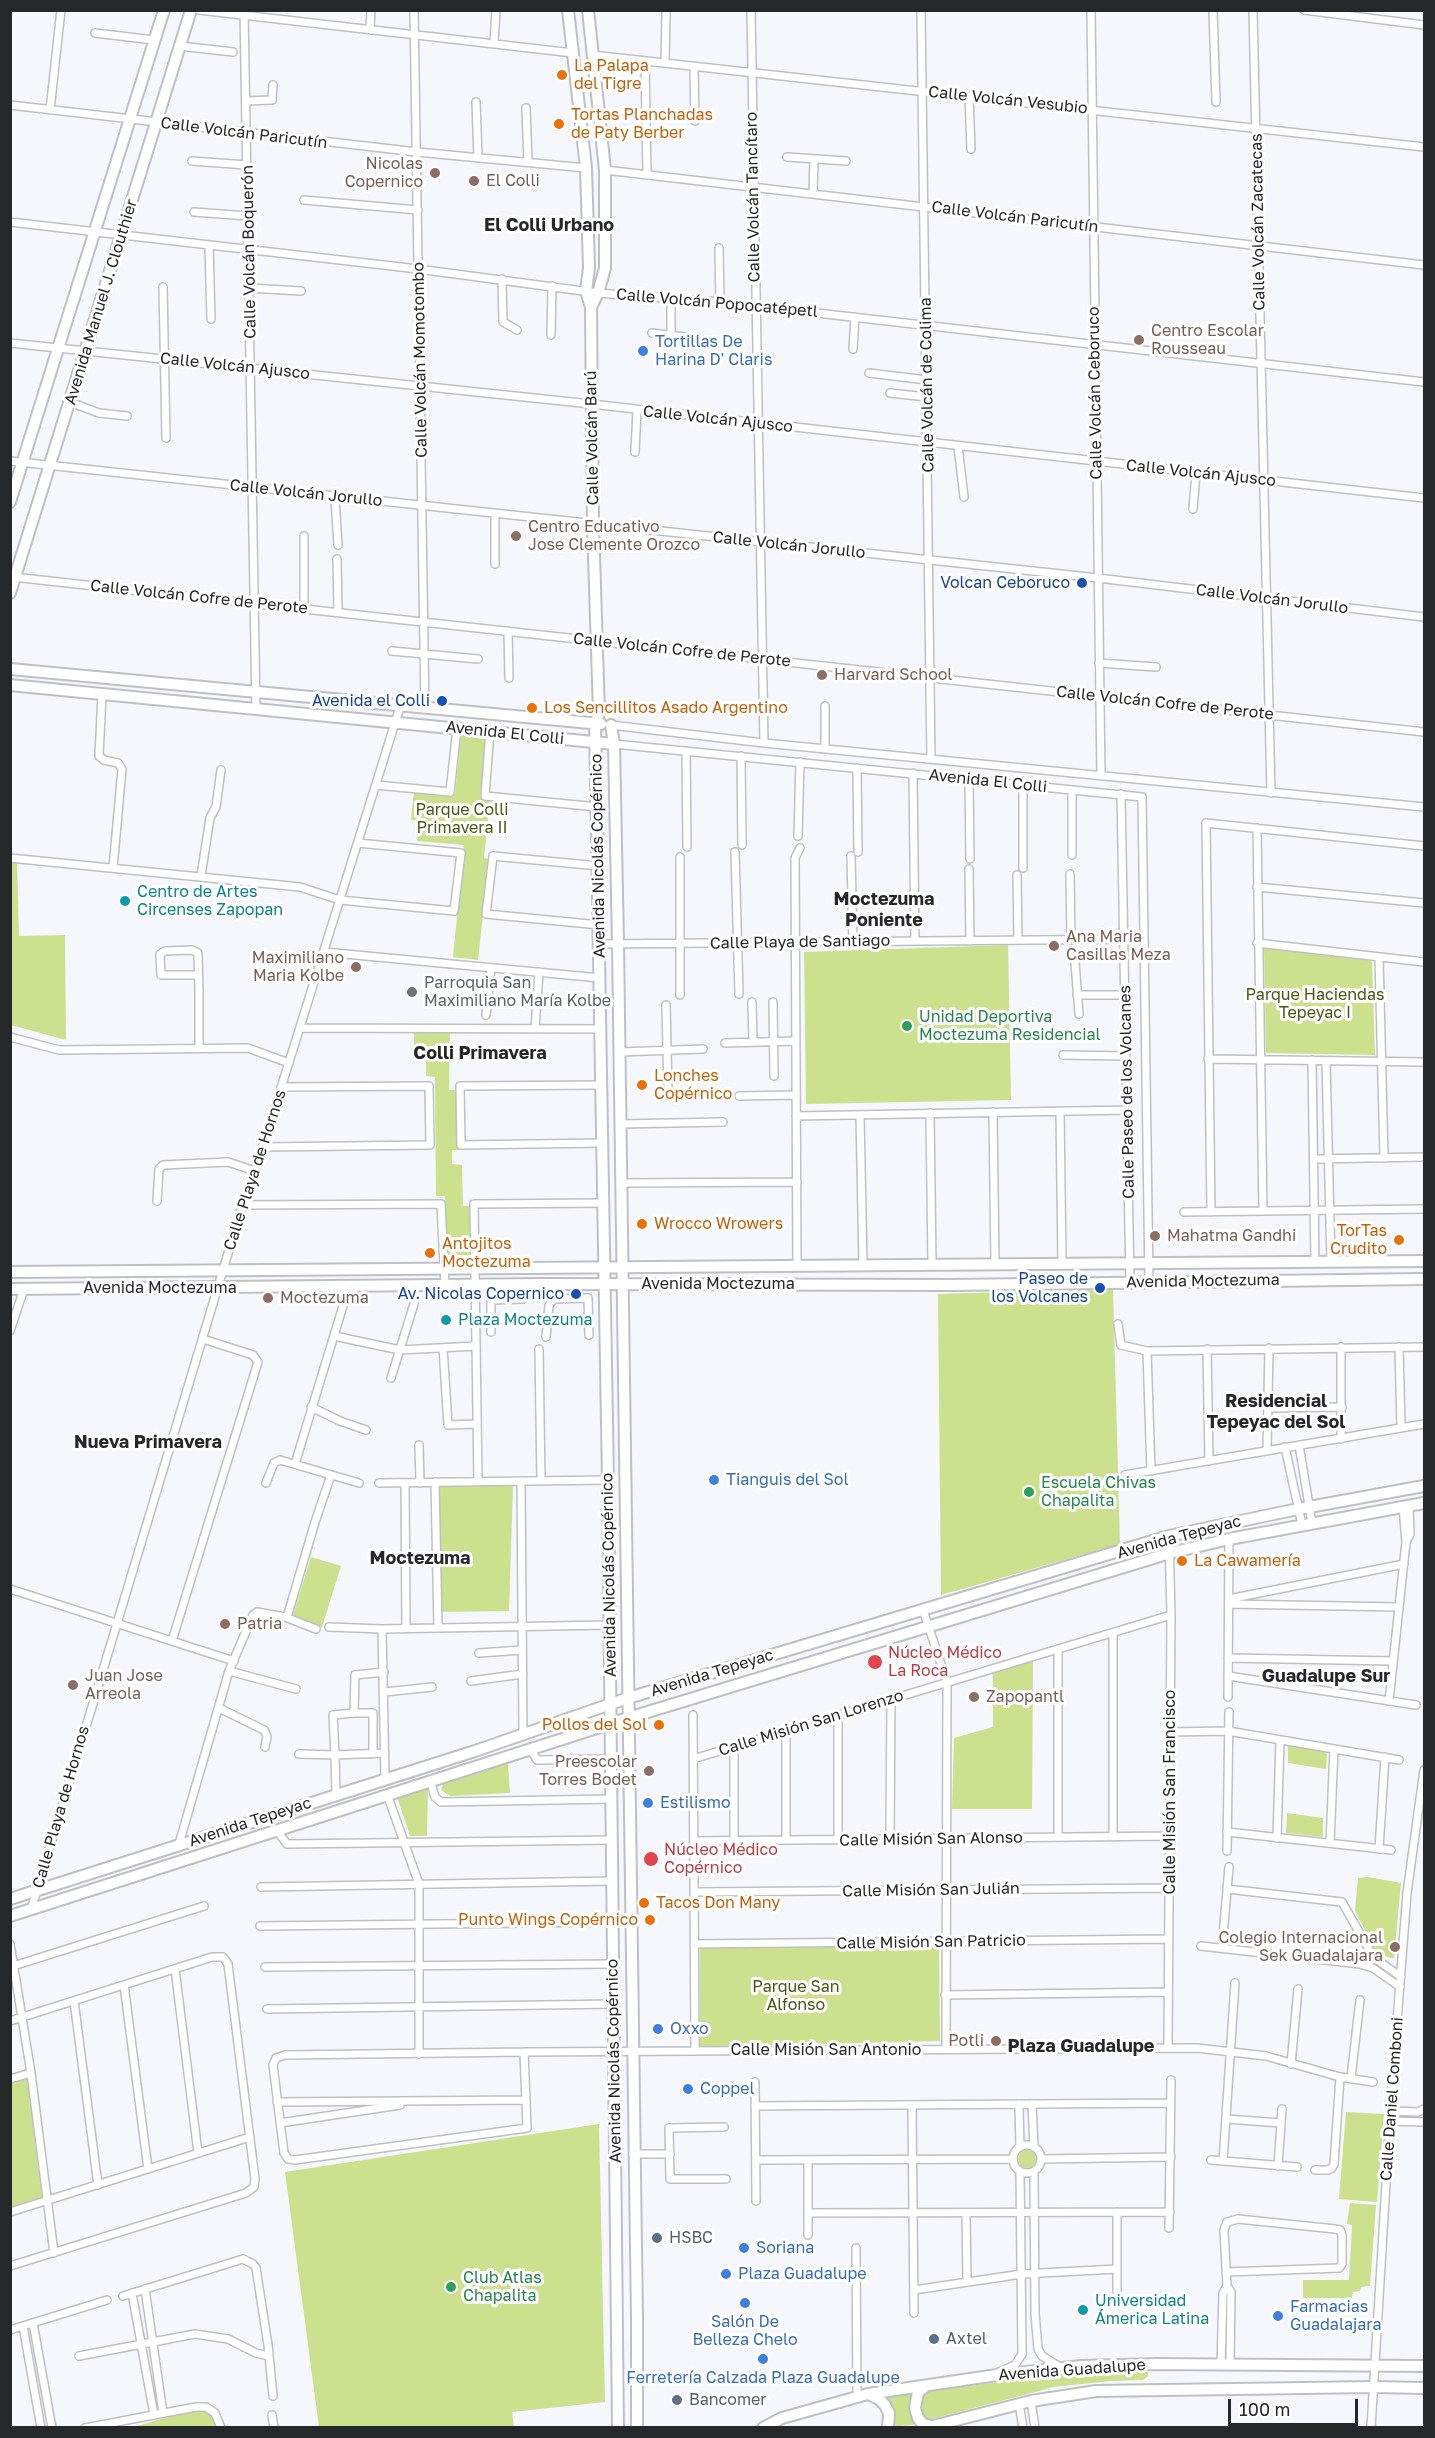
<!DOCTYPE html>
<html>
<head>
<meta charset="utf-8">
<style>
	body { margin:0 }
	#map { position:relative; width:1435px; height:2438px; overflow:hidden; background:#f5f7fc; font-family:"Golos Text",sans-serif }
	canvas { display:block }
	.frame { position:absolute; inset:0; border:12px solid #262729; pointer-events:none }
	.scale { position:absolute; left:1228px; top:2399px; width:130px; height:27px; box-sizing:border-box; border:3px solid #262729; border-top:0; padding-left:8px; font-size:18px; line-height:21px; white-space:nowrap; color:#262729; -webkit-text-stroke:4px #fff; paint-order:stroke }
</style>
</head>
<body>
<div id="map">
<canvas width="1435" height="2438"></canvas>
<div class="frame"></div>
<div class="scale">100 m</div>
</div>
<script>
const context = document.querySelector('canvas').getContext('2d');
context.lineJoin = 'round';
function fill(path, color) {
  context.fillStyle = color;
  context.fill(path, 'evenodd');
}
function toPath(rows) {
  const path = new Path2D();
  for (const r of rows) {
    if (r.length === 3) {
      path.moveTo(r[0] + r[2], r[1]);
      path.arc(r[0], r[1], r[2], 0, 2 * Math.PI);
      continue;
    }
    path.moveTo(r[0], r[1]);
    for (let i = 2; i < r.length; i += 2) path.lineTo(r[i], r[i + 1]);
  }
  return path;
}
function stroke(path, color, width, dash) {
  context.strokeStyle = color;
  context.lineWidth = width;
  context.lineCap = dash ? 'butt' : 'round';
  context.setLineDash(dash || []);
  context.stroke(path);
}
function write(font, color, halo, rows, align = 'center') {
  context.font = font + ' "Golos Text",sans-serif';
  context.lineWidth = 6;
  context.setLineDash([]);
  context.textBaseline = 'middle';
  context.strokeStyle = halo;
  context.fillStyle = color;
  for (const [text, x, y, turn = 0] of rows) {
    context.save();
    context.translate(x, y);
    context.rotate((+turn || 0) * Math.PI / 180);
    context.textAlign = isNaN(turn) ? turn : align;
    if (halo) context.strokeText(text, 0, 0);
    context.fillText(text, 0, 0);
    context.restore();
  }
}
fill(toPath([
	[461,734,486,736,480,797,490,799,484,858,489,859,478,960,453,957,464,845,417,841,419,821,411,820,414,791,455,794],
	[10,863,17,863,19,936,65,935,66,1040,11,1025],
	[1008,945,1011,1100,806,1104,804,952],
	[1264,948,1372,961,1375,1055,1266,1053],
	[414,1031,450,1031,449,1090,458,1090,459,1150,452,1150,452,1164,462,1165,463,1206,471,1206,471,1255,447,1255,445,1196,436,1196,435,1077,426,1076,426,1060,414,1060],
	[1113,1289,1120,1544,941,1595,938,1294],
	[513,1485,509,1611,438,1612,436,1486],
	[311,1557,341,1566,322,1627,292,1618],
	[1033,1661,1032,1809,952,1809,954,1738,993,1727,993,1672],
	[1288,1745,1327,1751,1326,1769,1288,1763],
	[508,1764,510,1793,450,1796,441,1790,444,1781],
	[428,1788,427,1836,410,1836,397,1797],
	[1287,1813,1323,1818,1323,1837,1286,1833],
	[1368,1877,1401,1883,1394,1958,1390,1958,1375,1951,1355,1910,1358,1878],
	[700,1947,939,1947,940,2041,700,2047],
	[27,2077,42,2197,11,2207,10,2082],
	[1346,2112,1384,2114,1377,2202,1339,2199],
	[599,2124,605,2402,512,2412,514,2427,319,2427,285,2172],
	[1027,2159,9],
	[1350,2203,1376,2205,1370,2286,1361,2287,1360,2291,1353,2292,1352,2298,1303,2298,1303,2280,1349,2280,1352,2225,1347,2224],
	[1143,2369,1148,2372,1148,2376,1143,2380,1110,2381,1054,2387,928,2420,921,2416,919,2411,922,2394,929,2389,968,2386,1084,2371],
	[914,2392,910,2401,910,2410,917,2424,893,2427,895,2420,893,2409,884,2397],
	[196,2409,214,2414,218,2427,130,2428]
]), '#cce08d');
const street = toPath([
	[199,10,573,53],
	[244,10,256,709],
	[414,10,425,709],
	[751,10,764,743],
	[921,10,931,759],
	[1091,10,1101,776],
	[1213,10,1216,102],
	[1253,10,1271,793],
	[1304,10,1424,25],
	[370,30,371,10],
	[95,33,154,40],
	[494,44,496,10],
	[180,46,233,52],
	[592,55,1424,147],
	[645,61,647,174],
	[665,63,666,13],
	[694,66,695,121],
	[969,96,971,149],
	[246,101,272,100,273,85],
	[476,102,478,158],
	[10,105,417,152,586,168],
	[526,108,528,162],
	[50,110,61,10],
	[787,157,846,161],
	[192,161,247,165],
	[605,170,1424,265],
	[813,194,814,159],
	[304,200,418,210],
	[194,212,248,216],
	[10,222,418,269,598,293,720,302,1424,382],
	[209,245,211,319],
	[719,248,720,302],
	[502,279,503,322,517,330],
	[163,287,166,438],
	[249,288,301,291],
	[671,298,671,335],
	[652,333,691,338],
	[551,335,552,286],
	[10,343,591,404,1424,498],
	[853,349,855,317],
	[869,373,927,380],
	[890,393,927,397],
	[70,402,99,413,127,416],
	[958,446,964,497],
	[635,452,637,410],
	[10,461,1098,578,1424,617],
	[335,498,338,545],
	[1193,509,1196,473],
	[337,559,338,612],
	[495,564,495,514],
	[13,577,1424,732],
	[304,609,304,536],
	[508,631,509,678],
	[392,651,478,659],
	[1099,663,1156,667],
	[102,694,99,756,104,760,118,763,122,769,113,868],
	[611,725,764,743,1424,807],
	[490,731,485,796,598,807],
	[614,744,1142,797,1149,1281],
	[825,749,825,706],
	[686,751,687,847],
	[741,756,742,845],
	[857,768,858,852],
	[913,773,915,941],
	[969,779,970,859],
	[1023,784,1023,868],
	[376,785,450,792,457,728],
	[1072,790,1072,855],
	[1121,794,1130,1282],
	[1257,828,1263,1211],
	[798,836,800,762],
	[735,852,739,994],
	[851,856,853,942],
	[680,857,680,995],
	[10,858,300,887,340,900,454,911,461,853,358,843],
	[599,866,493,856,486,914,600,925],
	[969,869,970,941],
	[1070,874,1071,940],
	[1017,875,1018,940],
	[201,876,210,818,216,807,221,770],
	[1257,887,1424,903],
	[1257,943,1424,962],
	[600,944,1144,939],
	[324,952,600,978],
	[1379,957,1384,1158],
	[1075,962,1079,1014],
	[198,975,161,975,160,954,165,951,192,950,198,953,199,990,199,1048],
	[1077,995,1125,995],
	[752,1002,753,1042],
	[773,1002,774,1076],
	[666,1005,668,1092],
	[486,1015,491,968],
	[300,1028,601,1029],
	[535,1029,539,972],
	[10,1037,59,1050,248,1048,289,1063],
	[725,1043,796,1041],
	[620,1052,703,1049],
	[1063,1055,1126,1056],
	[1208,1059,1424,1062],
	[1312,1060,1315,1262],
	[1326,1061,1331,1262],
	[602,1085,460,1086,461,1145,603,1143],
	[739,1096,796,1095],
	[1060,1111,1062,1264],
	[993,1112,995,1264],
	[930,1113,932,1264],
	[860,1115,863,1265],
	[796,1116,1127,1110],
	[621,1124,723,1122],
	[263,1147,430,1145,429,1086,281,1087],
	[1314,1159,1424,1157],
	[621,1183,797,1182],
	[157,1201,159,1169,163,1165,228,1162,255,1171],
	[243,1205,441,1204,445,1285],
	[1184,1212,1424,1209],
	[1211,1212,1206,823,1424,846],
	[797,1265,795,858,800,848],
	[554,1285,554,1299,588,1298,589,1335],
	[1118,1324,1121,1345,1147,1351,1424,1347],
	[10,1331,24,1289],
	[491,1332,491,1300,523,1299,527,1295,530,1284],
	[334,1336,400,1350,476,1346],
	[546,1337,549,1305,554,1299],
	[1341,1347,1341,1439],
	[1399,1347,1401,1427],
	[443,1348,448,1425,477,1424],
	[539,1349,541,1481],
	[1207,1349,1209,1461],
	[1147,1351,1151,1471],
	[391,1378,414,1304],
	[311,1407,340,1421,366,1430],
	[1268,1408,1342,1407],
	[419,1445,420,1483],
	[1299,1445,1312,1523],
	[1285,1447,1302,1525],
	[1267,1450,1269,1348],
	[295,1464,349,1286],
	[1125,1475,1424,1424],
	[521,1481,523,1733],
	[435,1482,438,1628],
	[478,1482,474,1204,604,1203],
	[266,1483,274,1463,280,1460,359,1483],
	[379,1483,608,1480],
	[405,1483,406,1628],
	[1403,1507,1406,1542],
	[10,1589,234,1661],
	[1229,1599,1404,1564],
	[1229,1604,1399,1607],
	[923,1610,947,1682,946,2049],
	[285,1617,288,1614,315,1522,331,1475],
	[329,1627,382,1629,609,1625],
	[382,1629,385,1778],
	[172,1641,258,1362,253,1355,203,1339],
	[1058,1649,1058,1837],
	[479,1653,522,1650],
	[1228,1658,1393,1661],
	[229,1671,296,1689],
	[384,1672,355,1675,354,1713,333,1715,335,1755,385,1753],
	[1228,1676,1416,1705],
	[471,1681,523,1674],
	[385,1692,432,1687],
	[1228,1697,1229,1539],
	[1389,1701,1406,1542,1410,1534,1409,1506],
	[219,1708,264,1730,267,1736,265,1747],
	[354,1713,373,1713,373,1754],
	[693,1715,695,2051],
	[838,1715,838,1840],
	[1170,1732,1228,1731,1399,1760],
	[532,1751,537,1760,612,1759],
	[299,1754,335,1755,336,1794],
	[693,1759,1171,1615],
	[431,1783,435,1797,441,1802,612,1799],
	[388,1797,419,1884,419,2054],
	[278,1832,287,1844,612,1840],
	[1227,1832,1391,1850],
	[1113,1836,1113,1633],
	[1277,1838,1280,1740],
	[890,1839,891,1700],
	[786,1840,786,1731],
	[694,1841,1169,1836],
	[734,1841,734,1747],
	[1330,1843,1334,1749],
	[179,1844,229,1671,253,1615,257,1612,285,1617,316,1629],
	[1379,1849,1385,1757],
	[1227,1851,1229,1712],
	[261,1887,613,1881],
	[1227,1889,1342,1902,1370,1951,1376,1959,1401,1977],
	[694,1892,1169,1888],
	[31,1910,241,1210,255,1171,400,707],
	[260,1926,613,1922],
	[10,1944,31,2073,54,2253],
	[694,1944,1168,1939],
	[1201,1946,1360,1964,1373,1968,1400,1987],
	[1222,1948,1229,1867],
	[10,1967,204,1906],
	[265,1967,613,1964],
	[175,1969,198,2153],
	[124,1985,148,2169],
	[945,1995,1168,1992],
	[74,2001,98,2185],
	[267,2009,614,2004],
	[10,2021,212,1957,223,1957,228,1964,255,2179,254,2187,246,2193,10,2266],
	[1168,2048,1171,1615,1169,1536],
	[524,2052,527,2128,295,2160,288,2159,284,2153,273,2065,276,2058,285,2055,524,2052,1197,2048,1266,2056,1340,2077,1373,2082],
	[1291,2064,1298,1989],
	[1351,2078,1360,2000],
	[10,2079,31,2073],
	[755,2082,756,2201],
	[277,2102,526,2100],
	[1019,2104,1020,2147],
	[1032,2104,1034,2147],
	[912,2105,914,2313],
	[755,2106,1171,2103],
	[1391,2111,1418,2112,1424,2109],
	[1226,2119,1281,2123],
	[1390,2121,1424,2122],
	[280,2123,400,2105],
	[724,2127,669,2128,670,2179,726,2179],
	[1027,2159,14],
	[633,2154,670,2154],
	[1041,2159,1171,2157],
	[756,2160,1013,2159],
	[808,2160,808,2235],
	[1211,2160,1297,2167],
	[1223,2161,1235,1983],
	[1278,2166,1282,2109],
	[1315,2170,1328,2170,1332,2168,1334,2164,1340,2077],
	[1034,2171,1035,2313,1038,2349,1042,2356,1060,2367],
	[10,2212,250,2137],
	[808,2213,1170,2212],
	[966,2213,967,2281],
	[1169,2228,1171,2080],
	[856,2248,857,2396],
	[789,2275,856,2274],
	[1227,2286,1231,2292,1230,2365],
	[145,2289,163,2413],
	[914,2290,1022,2274,1117,2269],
	[1117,2291,1117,2212],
	[132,2293,154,2415],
	[123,2296,243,2259,253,2264,256,2268,268,2345,273,2396],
	[33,2323,52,2428],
	[23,2326,41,2428],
	[10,2330,107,2300],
	[79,2356,195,2334,228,2339,256,2353,268,2356],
	[1221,2365,1223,2293,1227,2286,1224,2230,1227,2222,1238,2219,1335,2229,1340,2230,1342,2235,1342,2264,1339,2268,1226,2272],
	[997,2373,1015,2365,1022,2354,1020,2171],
	[1031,2401,1035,2428],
	[1019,2403,1023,2428],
	[272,2415,274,2428],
	[85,2428,196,2407,206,2407,215,2413,221,2428],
	[1371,2428,1392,2086,1407,1893,1424,1770]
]);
const secondary = toPath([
	[568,10,586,168,589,268,586,291,591,307,593,524,599,713,595,724,608,1480,618,2428],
	[588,10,605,170,605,268,598,293,591,307],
	[10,502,164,10],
	[10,593,191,10],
	[10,669,601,724],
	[10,685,614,744],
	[611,725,614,744,618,944,637,2318,637,2428],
	[10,1272,1424,1261],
	[10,1289,544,1284,951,1285,1424,1279],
	[10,1899,475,1751,628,1698,1169,1536,1298,1509,1424,1486],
	[10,1916,628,1718,1170,1553,1229,1539,1424,1503]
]);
const primary = toPath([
	[926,2386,918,2392,915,2408,918,2418,923,2424,931,2426],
	[868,2394,879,2399,885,2405,889,2413,888,2428],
	[763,2428,782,2418,868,2394,990,2376,1081,2366,1156,2364,1424,2366],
	[925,2428,1031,2401,1096,2391,1373,2387,1424,2388]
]);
stroke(street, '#bfc0c5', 10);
stroke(secondary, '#bfc0c5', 14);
stroke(primary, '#bfc0c5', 14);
stroke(street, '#fff', 7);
stroke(secondary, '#fff', 10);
stroke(primary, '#fff', 10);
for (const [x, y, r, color] of [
	[562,75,6,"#e8710a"],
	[559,124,6,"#e8710a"],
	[435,173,6,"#8d6e63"],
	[474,181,6,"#8d6e63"],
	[1139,340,6,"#8d6e63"],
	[643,351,6,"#3f7fe0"],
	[516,536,6,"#8d6e63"],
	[1082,583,6,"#1a4fb4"],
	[822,675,6,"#8d6e63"],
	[442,701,6,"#1a4fb4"],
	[532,708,6,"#e8710a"],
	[125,901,6,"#0f9aa8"],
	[1054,946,6,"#8d6e63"],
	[356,967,6,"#8d6e63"],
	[412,992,6,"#6b7280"],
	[907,1026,6,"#2e9e5b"],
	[642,1085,6,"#e8710a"],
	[642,1224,6,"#e8710a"],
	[1155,1236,6,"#8d6e63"],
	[1399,1240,6,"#e8710a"],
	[430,1253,6,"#e8710a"],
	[1100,1288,6,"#1a4fb4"],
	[576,1294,6,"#1a4fb4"],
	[268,1298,6,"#8d6e63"],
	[446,1320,6,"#0f9aa8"],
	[714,1480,6,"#3f7fe0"],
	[1029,1492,6,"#2e9e5b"],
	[1182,1561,6,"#e8710a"],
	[225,1624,6,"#8d6e63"],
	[875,1662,8,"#e0444e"],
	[73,1685,6,"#8d6e63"],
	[974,1697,6,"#8d6e63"],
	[659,1725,6,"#e8710a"],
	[649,1771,6,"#8d6e63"],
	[648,1803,6,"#3f7fe0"],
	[651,1859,8,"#e0444e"],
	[644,1903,6,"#e8710a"],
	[650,1920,6,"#e8710a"],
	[1395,1947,6,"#8d6e63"],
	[658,2029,6,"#3f7fe0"],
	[996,2041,6,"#8d6e63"],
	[688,2089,6,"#3f7fe0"],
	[657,2238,6,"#5c6f8a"],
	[744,2248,6,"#3f7fe0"],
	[726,2274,6,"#3f7fe0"],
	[451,2287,6,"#2e9e5b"],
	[745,2303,6,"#3f7fe0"],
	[1083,2310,6,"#0f9aa8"],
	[1278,2316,6,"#3f7fe0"],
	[934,2339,6,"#5c6f8a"],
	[763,2359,6,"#3f7fe0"],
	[677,2400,6,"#5c6f8a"]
]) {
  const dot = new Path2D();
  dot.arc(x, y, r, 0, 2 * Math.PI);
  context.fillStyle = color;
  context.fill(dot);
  stroke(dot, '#fff', 2);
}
write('16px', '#c56008', '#fff', [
	["La Palapa",574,66],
	["del Tigre",574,84],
	["Tortas Planchadas",571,115],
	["de Paty Berber",571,133],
	["Los Sencillitos Asado Argentino",544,708],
	["Lonches",654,1076],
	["Copérnico",654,1094],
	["Wrocco Wrowers",654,1224],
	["TorTas",1387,1231,"right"],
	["Crudito",1387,1249,"right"],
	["Antojitos",442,1244],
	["Moctezuma",442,1262],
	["La Cawamería",1194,1561],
	["Pollos del Sol",647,1725,"right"],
	["Tacos Don Many",656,1903],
	["Punto Wings Copérnico",638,1920,"right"]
], 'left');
write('16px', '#262729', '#fff', [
	["Calle Volcán Vesubio",1008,100,6],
	["Calle Volcán Paricutín",244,133,7],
	["Calle Volcán Tancítaro",753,197,-91],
	["Calle Volcán Paricutín",1015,217,7],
	["Calle Volcán Zacatecas",1258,222,-91],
	["Calle Volcán Boquerón",249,252,-91],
	["Avenida Manuel J. Clouthier",101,302,-73],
	["Calle Volcán Popocatépetl",717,303,5],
	["Calle Volcán Momotombo",420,360,-91],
	["Calle Volcán Ajusco",235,366,6],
	["Calle Volcán de Colima",927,385,-91],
	["Calle Volcán Ceboruco",1095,393,-91],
	["Calle Volcán Ajusco",718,419,6],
	["Calle Volcán Barú",592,438,-91],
	["Calle Volcán Ajusco",1201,473,6],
	["Calle Volcán Jorullo",306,493,6],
	["Calle Volcán Jorullo",789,545,6],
	["Calle Volcán Cofre de Perote",199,597,6],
	["Calle Volcán Jorullo",1272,599,7],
	["Calle Volcán Cofre de Perote",682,650,6],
	["Calle Volcán Cofre de Perote",1165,703,6],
	["Avenida El Colli",505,733,6],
	["Avenida El Colli",988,781,6],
	["Avenida Nicolás Copérnico",598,856,-91],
	["Calle Playa de Santiago",800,942,-1],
	["Calle Paseo de los Volcanes",1127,1092,-91],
	["Calle Playa de Hornos",255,1170,-72],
	["Avenida Moctezuma",1203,1281,-1],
	["Avenida Moctezuma",718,1284],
	["Avenida Moctezuma",160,1288],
	["Avenida Tepeyac",1179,1537,-15],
	["Avenida Nicolás Copérnico",609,1575,-91],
	["Avenida Tepeyac",712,1673,-17],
	["Calle Misión San Lorenzo",811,1723,-17],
	["Calle Misión San Francisco",1170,1792,-90],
	["Calle Playa de Hornos",61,1807,-74],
	["Avenida Tepeyac",250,1822,-18],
	["Calle Misión San Alonso",931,1839,-1],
	["Calle Misión San Julián",931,1890,-1],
	["Calle Misión San Patricio",931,1942,-1],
	["Calle Misión San Antonio",826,2050],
	["Avenida Nicolás Copérnico",614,2061,-91],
	["Calle Daniel Comboni",1392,2099,-86],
	["Avenida Guadalupe",1072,2370,-4]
]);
write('16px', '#785e54', '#fff', [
	["Nicolas",423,164,"right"],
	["Copernico",423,182,"right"],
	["El Colli",486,181],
	["Centro Escolar",1151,331],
	["Rousseau",1151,349],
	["Centro Educativo",528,527],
	["Jose Clemente Orozco",528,545],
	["Harvard School",834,675],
	["Ana Maria",1066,937],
	["Casillas Meza",1066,955],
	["Maximiliano",344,958,"right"],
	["Maria Kolbe",344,976,"right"],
	["Mahatma Gandhi",1167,1236],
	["Moctezuma",280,1298],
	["Patria",237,1624],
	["Juan Jose",85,1676],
	["Arreola",85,1694],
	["Zapopantl",986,1697],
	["Preescolar",637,1762,"right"],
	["Torres Bodet",637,1780,"right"],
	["Colegio Internacional",1383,1938,"right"],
	["Sek Guadalajara",1383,1956,"right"],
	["Potli",984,2041,"right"]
], 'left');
write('16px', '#366cbe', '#fff', [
	["Tortillas De",655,342],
	["Harina D' Claris",655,360],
	["Tianguis del Sol",726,1480],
	["Estilismo",660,1803],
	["Oxxo",670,2029],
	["Coppel",700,2089],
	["Soriana",756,2248],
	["Plaza Guadalupe",738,2274],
	["Farmacias",1290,2307],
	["Guadalajara",1290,2325],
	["Salón De",745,2322,"center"],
	["Belleza Chelo",745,2340,"center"],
	["Ferretería Calzada Plaza Guadalupe",763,2378,"center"]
], 'left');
write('16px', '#164399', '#fff', [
	["Volcan Ceboruco",1070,583],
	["Avenida el Colli",430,701],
	["Paseo de",1088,1279],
	["los Volcanes",1088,1297],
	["Av. Nicolas Copernico",564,1294]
], 'right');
write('16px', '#495712', '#fff', [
	["Parque Colli",462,810],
	["Primavera II",462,828],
	["Parque Haciendas",1315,995],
	["Tepeyac I",1315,1013],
	["Parque San",796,1987],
	["Alfonso",796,2005]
]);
write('16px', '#0d838f', '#fff', [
	["Centro de Artes",137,892],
	["Circenses Zapopan",137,910],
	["Plaza Moctezuma",458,1320],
	["Universidad",1095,2301],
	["Ámerica Latina",1095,2319]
], 'left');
write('16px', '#5b616d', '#fff', [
	["Parroquia San",424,983],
	["Maximiliano María Kolbe",424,1001]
], 'left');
write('16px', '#27864d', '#fff', [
	["Unidad Deportiva",919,1017],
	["Moctezuma Residencial",919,1035],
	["Escuela Chivas",1041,1483],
	["Chapalita",1041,1501],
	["Club Atlas",463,2278],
	["Chapalita",463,2296]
], 'left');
write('16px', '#be3a42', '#fff', [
	["Núcleo Médico",888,1653],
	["La Roca",888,1671],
	["Núcleo Médico",664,1850],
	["Copérnico",664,1868]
], 'left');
write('16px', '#4e5e75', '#fff', [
	["HSBC",669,2238],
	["Axtel",946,2339],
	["Bancomer",689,2400]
], 'left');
write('bold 18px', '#262729', '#fff', [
	["El Colli Urbano",549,225],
	["Moctezuma",884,899],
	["Poniente",884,920],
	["Colli Primavera",480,1053],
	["Residencial",1276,1401],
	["Tepeyac del Sol",1276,1422],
	["Nueva Primavera",148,1442],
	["Moctezuma",420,1558],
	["Guadalupe Sur",1326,1676],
	["Plaza Guadalupe",1081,2046]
]);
</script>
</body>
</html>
